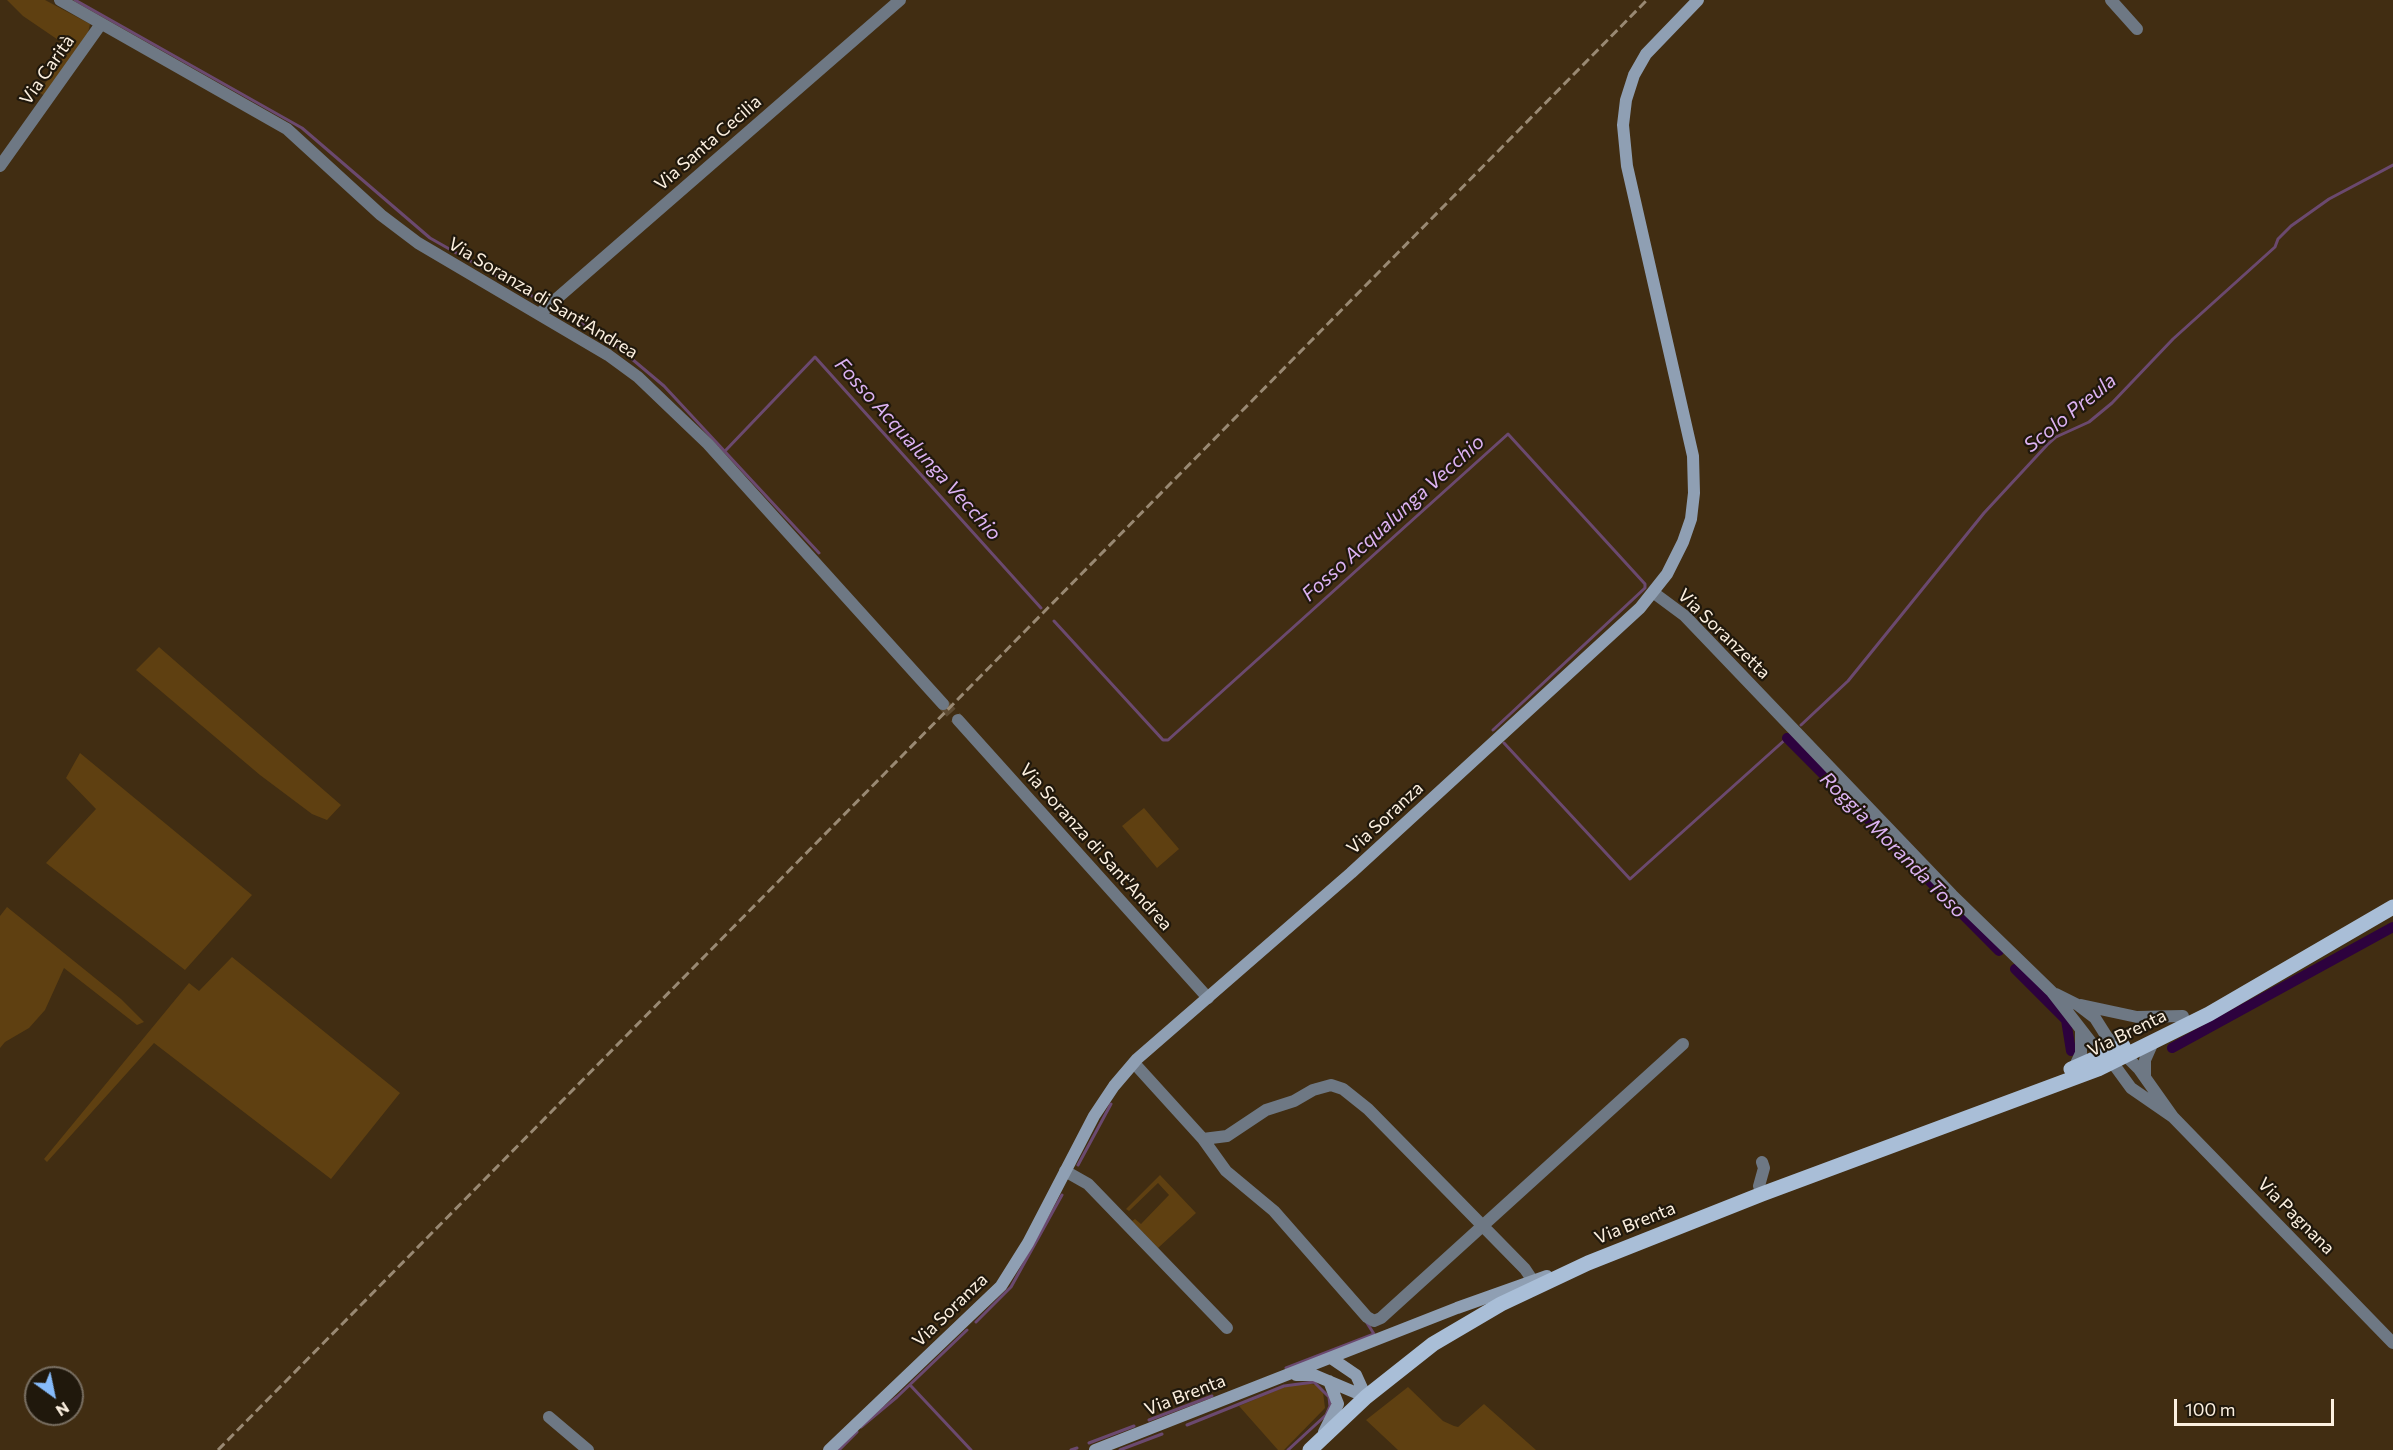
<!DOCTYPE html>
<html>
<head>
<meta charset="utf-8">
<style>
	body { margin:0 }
	#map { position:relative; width:2393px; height:1450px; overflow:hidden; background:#412d12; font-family:Commissioner,sans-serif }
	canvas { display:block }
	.north { position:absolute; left:24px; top:1366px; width:60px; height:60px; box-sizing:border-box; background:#20180c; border:2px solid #786e61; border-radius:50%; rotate:147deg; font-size:16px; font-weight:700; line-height:24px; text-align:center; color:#fcf0e0 }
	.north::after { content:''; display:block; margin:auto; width:21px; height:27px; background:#86bbfb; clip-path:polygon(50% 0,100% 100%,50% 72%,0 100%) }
	.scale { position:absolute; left:2174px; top:1399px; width:160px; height:27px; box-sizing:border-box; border:3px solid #fcf0e0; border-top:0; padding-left:8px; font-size:18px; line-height:21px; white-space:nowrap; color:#fcf0e0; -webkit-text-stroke:4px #20180c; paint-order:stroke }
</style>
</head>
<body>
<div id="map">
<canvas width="2393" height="1450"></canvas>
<div class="north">N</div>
<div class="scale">100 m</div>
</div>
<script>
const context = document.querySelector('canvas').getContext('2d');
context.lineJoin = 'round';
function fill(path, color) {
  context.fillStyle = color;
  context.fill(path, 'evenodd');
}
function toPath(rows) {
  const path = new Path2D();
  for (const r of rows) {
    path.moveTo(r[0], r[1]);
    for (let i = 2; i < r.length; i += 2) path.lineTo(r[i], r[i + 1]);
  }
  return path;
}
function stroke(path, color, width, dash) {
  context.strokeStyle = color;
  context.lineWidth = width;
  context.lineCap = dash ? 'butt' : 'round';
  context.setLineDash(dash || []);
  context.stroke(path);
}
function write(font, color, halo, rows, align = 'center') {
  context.font = font + ' Commissioner,sans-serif';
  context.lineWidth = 4.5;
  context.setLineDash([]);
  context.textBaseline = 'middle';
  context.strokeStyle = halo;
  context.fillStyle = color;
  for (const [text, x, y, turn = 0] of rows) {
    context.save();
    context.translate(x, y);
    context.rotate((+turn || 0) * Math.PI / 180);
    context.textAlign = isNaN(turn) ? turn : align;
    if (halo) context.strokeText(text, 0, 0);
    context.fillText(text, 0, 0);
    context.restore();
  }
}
fill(toPath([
	[7,0,45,0,90,24,87,37,46,97,39,92,70,48,23,16],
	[159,647,214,695,341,805,327,820,312,814,260,775,136,670],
	[80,753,252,895,185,970,46,863,96,809,66,778],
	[1144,808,1179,849,1157,868,1122,826],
	[7,907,121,999,144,1022,137,1025,64,968,45,1010,29,1028,5,1042,0,1048,0,916],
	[232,957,400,1093,331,1179,154,1043,47,1162,44,1159,189,983,199,991],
	[1160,1175,1196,1213,1158,1248,1132,1221,1135,1219,1141,1224,1169,1195,1158,1183,1129,1211,1126,1209],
	[1307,1383,1316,1385,1323,1392,1325,1408,1284,1450,1278,1450,1239,1406,1285,1387],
	[1408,1387,1443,1421,1454,1426,1458,1427,1484,1404,1536,1450,1398,1450,1366,1420]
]), '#5f4011');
stroke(toPath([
	[75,0,302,128,430,238,539,300],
	[554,308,607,338,664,386,819,553],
	[726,450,815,357,1041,608],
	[1054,621,1163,740,1168,740,1508,434,1645,584,1645,588,1493,730],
	[1801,725,1848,681,1984,513,2047,445,2056,437,2089,422,2112,403,2173,339,2275,247,2278,239,2291,226,2329,199,2393,165],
	[1504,743,1630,879,1787,738],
	[1078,1165,1111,1104],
	[976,1322,1011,1287,1062,1195],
	[1286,1368,1374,1334,1367,1323],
	[911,1386,971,1450],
	[1149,1420,1212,1396],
	[1187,1425,1284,1386,1314,1382,1329,1397,1330,1406,1326,1415,1288,1450],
	[861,1427,897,1397,967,1330],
	[1089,1443,1134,1426],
	[839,1450,857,1432],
	[1071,1450,1077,1448],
	[1120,1450,1162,1434]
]), '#6b496f', 3);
stroke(toPath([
	[1787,738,1999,951],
	[2015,969,2066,1020,2071,1051],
	[2172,1048,2393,927]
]), '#2d023e', 10);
stroke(toPath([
	[943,704,958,720]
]), '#5d4a31', 12, [12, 6]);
stroke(toPath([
	[2111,0,2137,29],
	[0,166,101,24],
	[1134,1063,1203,1139,1227,1136,1266,1110,1294,1101,1313,1090,1331,1085,1343,1089,1368,1109,1525,1269,1533,1281],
	[1203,1139,1226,1171,1274,1211,1367,1317,1374,1321,1381,1318,1683,1044],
	[1762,1162,1764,1168,1759,1186,1762,1194],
	[1065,1171,1088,1184,1227,1328],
	[549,1417,588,1450]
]), '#6e7884', 12);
stroke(toPath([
	[60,0,287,129,381,215,418,243,608,355,638,377,708,444,943,704],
	[539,314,900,0],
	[1654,593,1685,616,1952,895,2052,992,2097,1050,2112,1062,2131,1088,2173,1117],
	[958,720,1208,998],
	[2056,994,2078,1005,2095,1018,2107,1037,2139,1069,2173,1117,2393,1343],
	[2081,1005,2137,1017,2183,1016],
	[2074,1068,2081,1053,2081,1031],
	[2145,1077,2145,1060,2153,1042]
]), '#6e7884', 12);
stroke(toPath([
	[1331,1358,1356,1375,1366,1397],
	[1296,1375,1314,1375,1366,1397],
	[1324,1432,1338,1404,1329,1381],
	[829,1450,1001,1286,1028,1243,1094,1116,1114,1086,1137,1059,1351,873,1640,608,1667,574,1683,542,1691,519,1694,493,1693,456,1627,166,1623,125,1626,100,1634,75,1646,54,1698,0],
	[1095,1450,1457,1308,1547,1276]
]), '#8f9fb3', 12);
stroke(toPath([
	[2071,1069,2123,1046],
	[1310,1450,1366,1397,1433,1344,1501,1304,1588,1263,1762,1194,2098,1069,2209,1014,2393,907]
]), '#a9bed7', 15);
stroke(toPath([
	[218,1450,1647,0]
]), '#998973', 3, [9, 4.5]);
write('18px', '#fcf0e0', '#20180c', [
	["Via Carità",47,70,-55],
	["Via Santa Cecilia",708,143,-41],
	["Via Soranza di Sant'Andrea",543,298,31],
	["Via Soranzetta",1724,634,44],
	["Via Soranza",1385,818,-43],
	["Via Soranza di Sant'Andrea",1096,847,48],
	["Via Brenta",2127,1033,-26],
	["Via Pagnana",2296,1216,45],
	["Via Brenta",1635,1223,-22],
	["Via Soranza",950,1310,-44],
	["Via Brenta",1185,1395,-21]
]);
write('italic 20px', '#dcb2f2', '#20180c', [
	["Scolo Preula",2070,413,-39],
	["Fosso Acqualunga Vecchio",918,449,48],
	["Fosso Acqualunga Vecchio",1393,518,-42],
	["Roggia Moranda Toso",1893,845,45]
]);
</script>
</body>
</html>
